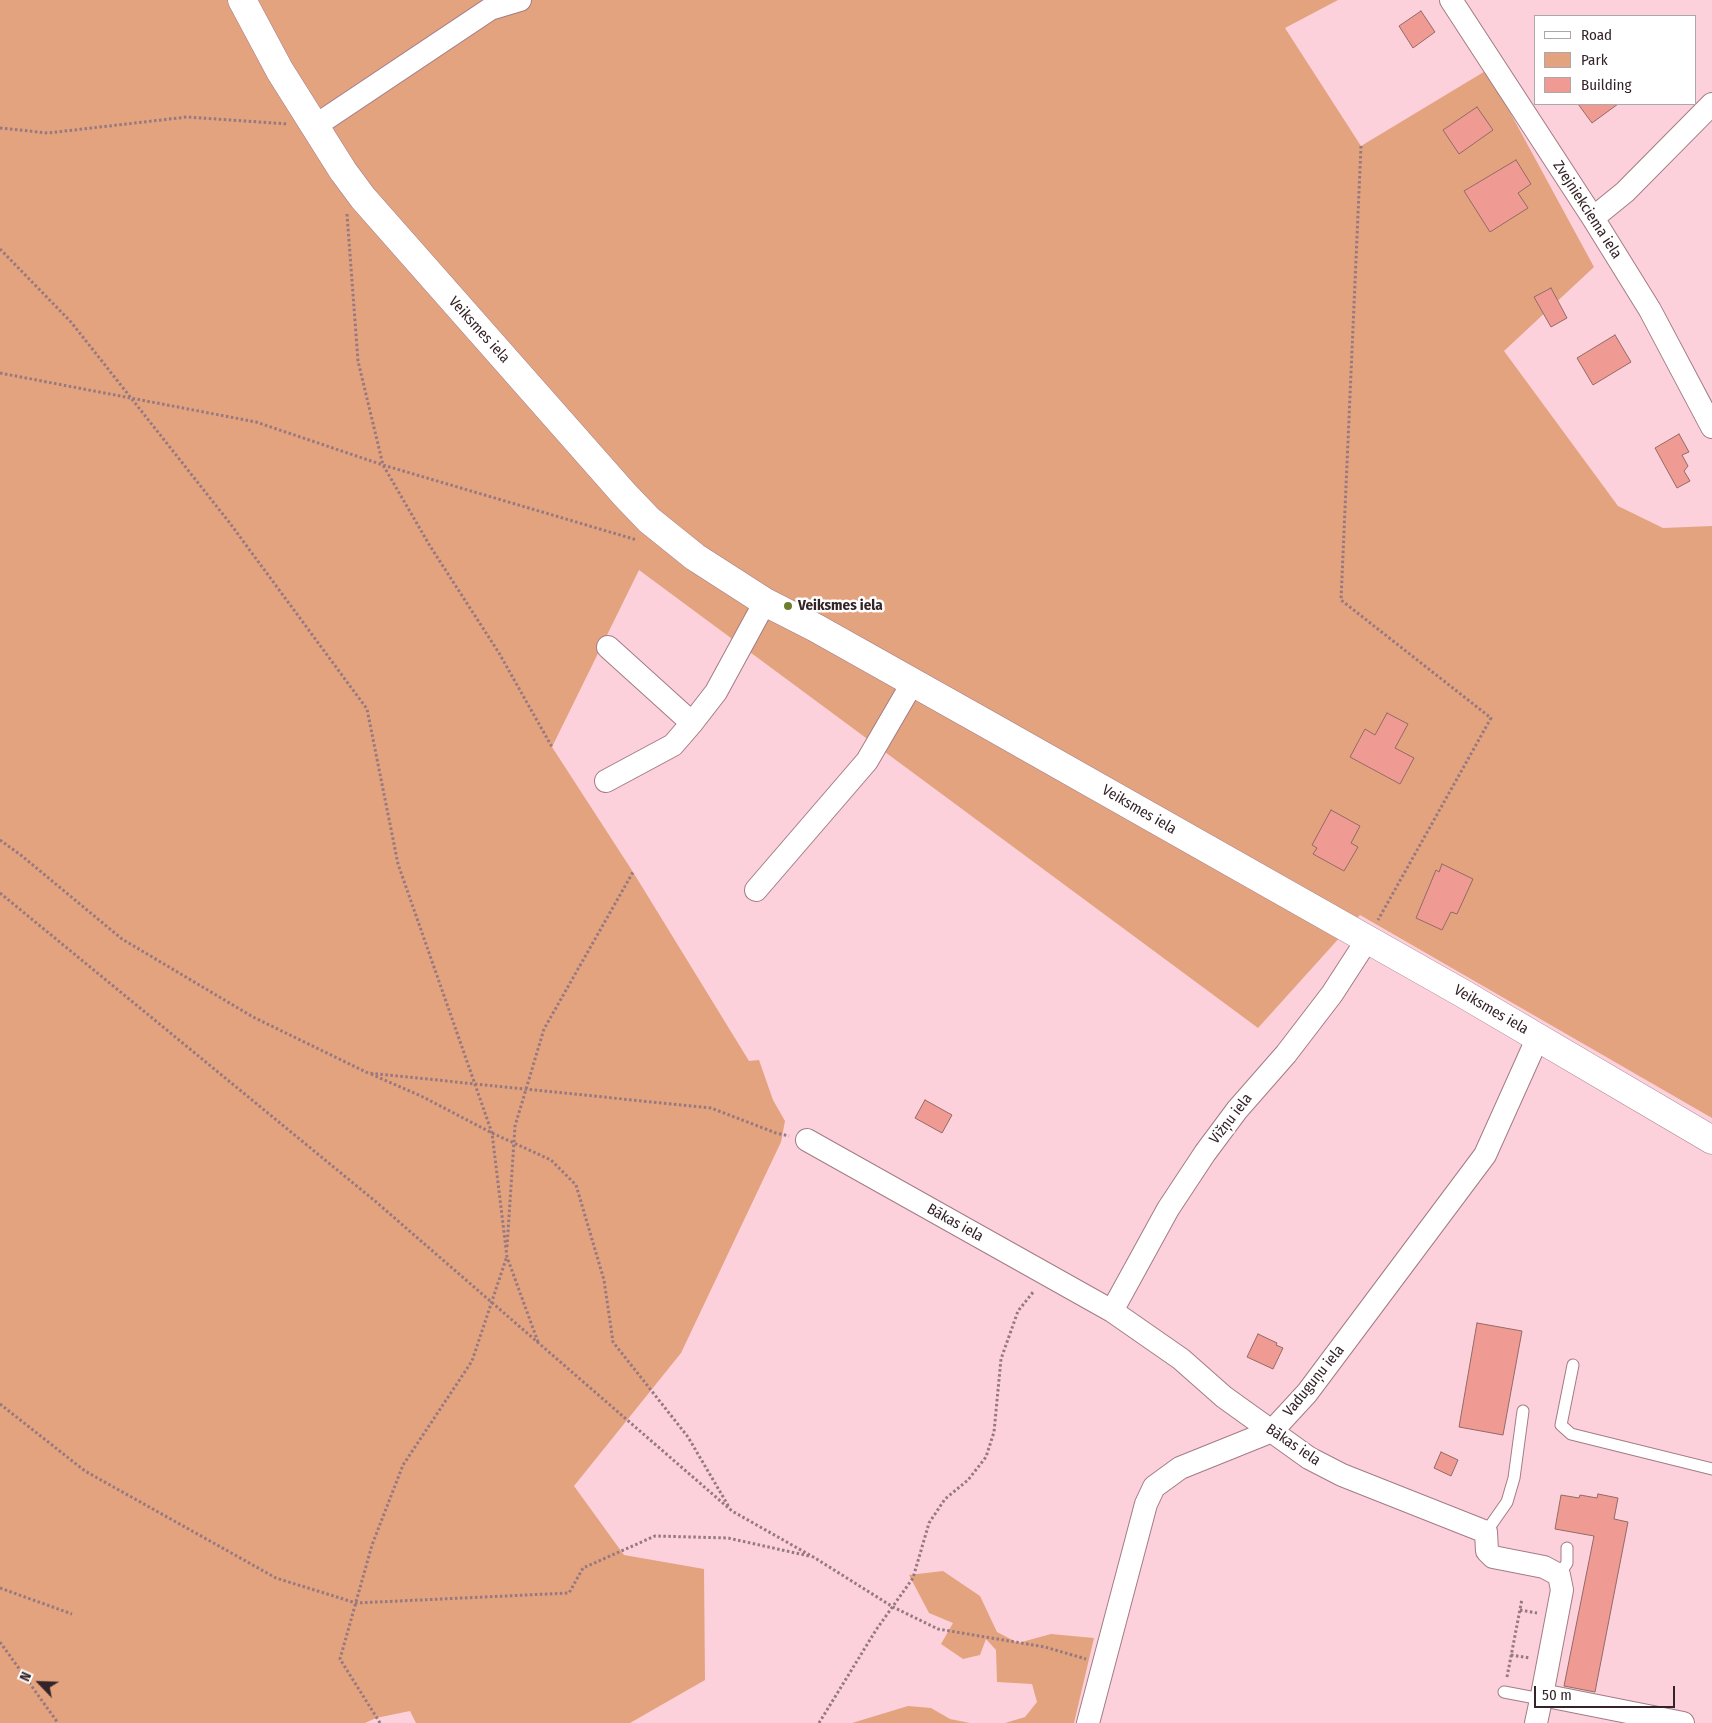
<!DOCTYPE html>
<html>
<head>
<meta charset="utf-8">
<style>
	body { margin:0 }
	#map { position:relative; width:1712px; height:1723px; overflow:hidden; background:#fcd1db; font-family:"Fira Sans Condensed",sans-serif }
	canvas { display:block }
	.legend { position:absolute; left:1534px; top:15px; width:162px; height:90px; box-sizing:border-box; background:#fff; border:1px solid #aea7a9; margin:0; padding:6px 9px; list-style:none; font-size:15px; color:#342428 }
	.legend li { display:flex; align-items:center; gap:10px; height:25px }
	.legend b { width:25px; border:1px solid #aea7a9 }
	.north { position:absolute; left:15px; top:1658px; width:50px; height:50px; -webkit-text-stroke:4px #fff; paint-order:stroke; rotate:294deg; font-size:14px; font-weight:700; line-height:20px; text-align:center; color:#342428 }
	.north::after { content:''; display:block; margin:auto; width:18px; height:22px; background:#342428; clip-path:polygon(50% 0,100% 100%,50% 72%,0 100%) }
	.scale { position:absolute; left:1534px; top:1686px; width:141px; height:22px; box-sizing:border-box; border:2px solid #342428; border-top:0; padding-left:6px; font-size:15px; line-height:18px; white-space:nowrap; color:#342428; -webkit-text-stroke:4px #fff; paint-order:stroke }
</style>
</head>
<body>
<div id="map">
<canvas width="1712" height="1723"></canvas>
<ul class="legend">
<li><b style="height:6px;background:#fff"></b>Road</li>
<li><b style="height:14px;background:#e4a37f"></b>Park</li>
<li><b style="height:14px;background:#ef9a92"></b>Building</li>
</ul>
<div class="north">N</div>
<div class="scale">50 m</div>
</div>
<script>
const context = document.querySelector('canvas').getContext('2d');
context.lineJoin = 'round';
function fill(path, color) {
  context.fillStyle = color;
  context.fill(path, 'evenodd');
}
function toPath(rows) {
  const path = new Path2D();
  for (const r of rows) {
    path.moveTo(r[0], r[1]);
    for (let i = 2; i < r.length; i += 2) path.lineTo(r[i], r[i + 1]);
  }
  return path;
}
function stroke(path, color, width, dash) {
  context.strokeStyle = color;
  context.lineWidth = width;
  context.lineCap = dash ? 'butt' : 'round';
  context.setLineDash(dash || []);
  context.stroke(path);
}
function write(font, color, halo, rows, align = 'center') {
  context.font = font + ' "Fira Sans Condensed",sans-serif';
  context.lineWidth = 5;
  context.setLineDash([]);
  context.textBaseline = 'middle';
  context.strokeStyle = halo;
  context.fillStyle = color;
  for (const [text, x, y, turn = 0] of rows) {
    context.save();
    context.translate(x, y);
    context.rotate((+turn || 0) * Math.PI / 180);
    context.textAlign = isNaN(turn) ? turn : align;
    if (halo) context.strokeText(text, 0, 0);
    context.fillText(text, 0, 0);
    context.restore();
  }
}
fill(toPath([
	[0,0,1338,0,1285,28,1361,146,1487,70,1594,267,1504,351,1618,506,1663,528,1712,526,1712,1118,1360,915,1258,1028,639,570,552,747,633,872,749,1061,759,1060,773,1100,785,1121,781,1142,681,1353,574,1486,624,1555,704,1569,705,1680,630,1723,416,1723,410,1711,376,1718,365,1723,0,1723],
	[943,1571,980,1596,997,1632,1018,1643,1051,1634,1094,1638,1074,1723,1005,1723,1025,1717,1037,1702,1032,1684,997,1682,996,1650,986,1639,980,1655,963,1659,941,1644,953,1623,929,1613,909,1575],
	[908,1706,931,1708,950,1719,970,1723,852,1723]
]), '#e4a37f');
const building = toPath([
	[1421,11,1435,32,1413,48,1399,26,1421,11],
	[1578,104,1618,104,1592,123,1578,104],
	[1477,107,1493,130,1459,154,1443,130,1477,107],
	[1516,160,1531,184,1518,193,1528,208,1490,232,1464,191,1516,160],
	[1551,288,1567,318,1551,327,1534,297,1551,288],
	[1615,335,1631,362,1593,385,1577,358,1615,335],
	[1679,434,1689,452,1682,455,1688,466,1684,471,1690,481,1677,488,1655,448,1679,434],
	[1387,713,1408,724,1395,748,1414,758,1400,784,1350,757,1365,729,1375,735,1387,713],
	[1331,810,1360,826,1351,843,1358,847,1344,871,1313,854,1317,848,1312,845,1331,810],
	[1442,864,1473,879,1457,914,1451,912,1442,930,1416,918,1436,870,1439,872,1442,864],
	[925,1100,952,1115,942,1133,915,1118,925,1100],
	[1477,1323,1522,1331,1503,1435,1459,1427,1477,1323],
	[1258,1334,1277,1343,1276,1345,1283,1348,1273,1369,1247,1357,1258,1334],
	[1441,1452,1458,1460,1451,1476,1434,1468,1441,1452],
	[1598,1494,1618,1498,1614,1519,1628,1522,1595,1692,1564,1686,1594,1536,1555,1529,1561,1495,1579,1498,1580,1495,1597,1498,1598,1494]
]);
fill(building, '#ef9a92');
stroke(building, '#916b67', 1);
const lane = toPath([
	[1573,1365,1561,1425,1571,1434,1712,1469],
	[1486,1532,1507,1502,1514,1478,1523,1411],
	[1559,1575,1567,1563,1567,1548],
	[1504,1692,1541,1699]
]);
const street = toPath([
	[1451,0,1593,218,1650,310,1712,427],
	[315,126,490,9,520,0],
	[1593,218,1625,192,1712,104],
	[608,647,692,723],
	[606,781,673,745,692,723,716,692,765,602],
	[756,890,867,761,913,682],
	[807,1140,1112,1311,1181,1359,1224,1397,1309,1458,1342,1475,1486,1532,1487,1551,1493,1557,1544,1567,1559,1575,1562,1590,1542,1695,1683,1723],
	[1112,1311,1168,1209,1205,1153,1237,1110,1286,1054,1332,994,1367,940],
	[1088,1723,1146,1504,1154,1487,1180,1468,1272,1431,1307,1393,1485,1155,1538,1037],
	[1536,1723,1542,1695]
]);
const secondary = toPath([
	[242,0,280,71,343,171,363,198,625,495,649,520,695,557,765,602,816,628,994,728,1462,993,1712,1140]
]);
stroke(lane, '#a37c85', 13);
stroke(street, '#a37c85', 24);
stroke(secondary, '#a37c85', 29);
stroke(toPath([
	[0,128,48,133,187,117,288,124],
	[1361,146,1341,600,1491,718,1378,920],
	[347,214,358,361,383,465,430,546,499,653,552,747],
	[0,249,71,322,229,522,367,709,398,864,492,1133,507,1257,538,1342],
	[0,373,256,422,383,465,637,540],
	[0,840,22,856,122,939,253,1017,368,1073,711,1108,776,1133,789,1136],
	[0,893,375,1201,732,1511,815,1558,893,1607,938,1629,1045,1647,1086,1659],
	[371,1074,423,1097,492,1133,551,1160,576,1185,604,1280,613,1342,688,1437,729,1507],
	[507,1247,515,1126,544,1029,633,872],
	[0,1404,85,1471,276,1578,356,1603,569,1593,583,1568,655,1536,728,1538,809,1556],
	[0,1588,72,1614],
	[1520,1610,1537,1613],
	[0,1642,58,1723],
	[1511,1655,1530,1658],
	[1507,1677,1522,1599],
	[380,1723,340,1659,372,1545,403,1465,472,1361,507,1256],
	[819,1723,876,1630,913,1578,929,1523,945,1499,968,1480,986,1457,994,1432,1001,1359,1018,1311,1034,1291]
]), '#967980', 3, [2.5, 2.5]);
stroke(lane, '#fff', 11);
stroke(street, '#fff', 22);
stroke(secondary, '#fff', 28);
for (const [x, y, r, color] of [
	[788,606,5,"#6d7d2c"]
]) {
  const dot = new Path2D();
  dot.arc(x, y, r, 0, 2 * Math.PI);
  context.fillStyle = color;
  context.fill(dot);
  stroke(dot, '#fff', 2);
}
write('15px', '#342428', '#fff', [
	["Zvejniekciema iela",1587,210,57],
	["Veiksmes iela",479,330,48],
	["Veiksmes iela",1139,810,30],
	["Veiksmes iela",1491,1010,30],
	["Vižņu iela",1231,1119,-52],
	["Bākas iela",955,1223,29],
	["Vaduguņu iela",1314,1381,-51],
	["Bākas iela",1293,1445,34]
]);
write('bold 15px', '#342428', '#fff', [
	["Veiksmes iela",798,606]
], 'left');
</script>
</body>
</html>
